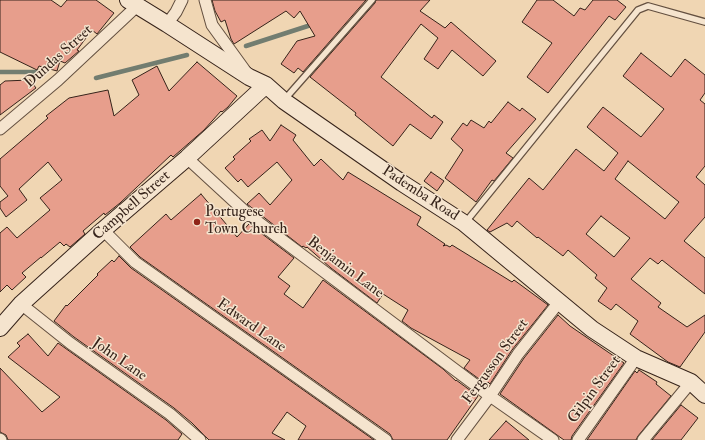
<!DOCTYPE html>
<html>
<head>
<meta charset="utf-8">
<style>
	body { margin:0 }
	canvas { display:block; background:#f0d6b3 }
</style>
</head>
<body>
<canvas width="705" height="440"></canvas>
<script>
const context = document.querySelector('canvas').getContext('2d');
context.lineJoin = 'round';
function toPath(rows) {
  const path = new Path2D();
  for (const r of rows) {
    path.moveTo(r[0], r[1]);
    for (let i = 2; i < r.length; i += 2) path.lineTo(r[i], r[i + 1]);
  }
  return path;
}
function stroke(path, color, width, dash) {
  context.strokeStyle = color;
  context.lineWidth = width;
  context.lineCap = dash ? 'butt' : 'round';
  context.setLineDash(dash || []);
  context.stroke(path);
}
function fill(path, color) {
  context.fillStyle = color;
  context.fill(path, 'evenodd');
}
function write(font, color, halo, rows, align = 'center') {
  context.font = font + ' "IM FELL Double Pica",serif';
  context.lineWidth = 3;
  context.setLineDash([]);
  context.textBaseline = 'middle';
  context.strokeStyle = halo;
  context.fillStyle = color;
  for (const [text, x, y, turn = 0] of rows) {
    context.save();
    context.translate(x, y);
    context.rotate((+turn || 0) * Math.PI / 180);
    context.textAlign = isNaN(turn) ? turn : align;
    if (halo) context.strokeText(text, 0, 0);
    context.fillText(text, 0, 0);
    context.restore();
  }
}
stroke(toPath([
	[246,46,314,24],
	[0,72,41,72],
	[96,78,187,55]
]), '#727d70', 4.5);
const building = toPath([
	[0,0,51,0,61,7,67,0,96,0,114,13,97,34,92,30,77,50,79,51,65,63,60,61,57,71,39,66,37,70,0,52,0,0],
	[212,0,366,0,303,72,298,68,294,73,281,64,297,41,315,36,300,11,294,18,286,11,234,44,231,39,225,20,221,22,215,11,212,0],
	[376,0,430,0,420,11,445,28,451,22,496,61,483,76,452,50,438,69,424,59,438,38,421,24,381,77,432,118,434,115,443,122,431,139,410,124,393,146,355,115,356,113,310,77,375,3,376,0],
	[537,0,553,0,574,16,580,8,585,10,593,0,617,0,626,7,615,20,609,16,548,93,527,77,552,43,522,22,537,0],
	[641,53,671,77,685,59,705,75,705,93,700,100,705,104,705,166,696,177,705,185,705,217,684,241,705,258,705,294,662,260,658,264,650,258,631,279,661,303,658,307,687,327,705,315,705,332,680,367,668,362,630,334,638,321,616,304,611,310,598,301,607,288,595,278,597,275,568,250,563,256,538,237,537,238,517,221,512,227,507,223,490,232,487,230,529,178,543,190,576,149,604,171,618,153,587,127,603,107,641,137,664,109,623,76,641,53],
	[628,161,679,202,665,219,615,179,628,161],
	[601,216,630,238,614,257,586,234,601,216],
	[197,62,237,96,228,107,222,112,221,111,204,130,173,157,171,155,120,203,105,215,104,213,83,231,85,234,70,247,66,244,64,246,60,242,41,258,41,257,22,273,26,277,12,290,7,285,0,292,0,233,7,227,17,238,50,210,40,198,62,180,48,162,19,189,27,200,6,217,0,208,0,202,8,196,0,186,0,159,48,118,46,116,69,98,108,90,114,116,139,95,132,80,157,66,169,91,197,62],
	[30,80,36,88,0,115,0,85,5,81,30,80],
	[508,102,520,111,522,108,536,119,506,153,513,158,494,181,492,180,476,202,445,178,463,150,451,139,463,123,467,126,471,120,484,128,489,121,491,123,508,102],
	[281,125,296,135,293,140,314,166,321,159,343,180,348,172,421,217,417,225,445,244,443,246,446,245,450,247,452,245,512,282,514,280,548,305,512,350,490,384,488,382,486,384,464,368,470,360,411,328,402,321,408,310,383,294,377,303,331,268,307,247,306,248,303,246,302,247,247,204,259,193,270,205,292,180,277,162,248,187,241,179,238,182,225,168,235,159,233,157,251,141,249,139,262,130,270,141,281,125],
	[431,172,444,181,437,191,424,181,431,172],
	[201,194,237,237,249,224,294,258,278,277,290,286,284,294,303,308,323,280,443,369,456,381,456,380,478,396,447,440,393,440,390,434,140,257,130,247,166,214,171,220,201,194],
	[119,256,131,268,374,440,298,440,306,426,287,412,272,433,285,440,209,440,192,423,174,408,74,337,54,321,66,305,67,306,98,275,97,274,112,260,114,262,119,256],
	[558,315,570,326,624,363,572,436,571,440,564,440,500,394,524,358,558,315],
	[28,334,48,356,58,343,166,420,182,434,178,440,8,440,6,435,0,432,0,368,42,412,60,397,8,357,20,346,17,343,28,334],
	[639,370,657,382,656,384,671,396,638,436,636,440,587,440,635,371,637,373,639,370],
	[681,405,698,418,681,440,652,440,681,405],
	[506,421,529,440,489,440,506,421]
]);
fill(building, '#e79e8c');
stroke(building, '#36231a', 1);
const lane = toPath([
	[285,99,372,0],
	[465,223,638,10,648,6,705,22]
]);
const street = toPath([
	[205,0,212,25,246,72],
	[167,24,176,12,182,0],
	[0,129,58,80,137,6],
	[187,158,250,216,490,396,553,440],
	[103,230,135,262,386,440],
	[21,304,70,343,170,414,200,440],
	[0,439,1,440],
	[457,440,490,396,518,354,559,302],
	[578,440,636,358],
	[643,440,691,382]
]);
const secondary = toPath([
	[128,0,167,24,249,77,266,85,284,101,402,183,464,223,592,329,636,358,691,382,705,395],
	[0,328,21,304,103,230,187,158,266,85]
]);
stroke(lane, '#645040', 8);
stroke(street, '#645040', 13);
stroke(secondary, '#36231a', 18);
stroke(lane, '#f5e4ce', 5.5);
stroke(street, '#f5e4ce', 11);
stroke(secondary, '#f5e4ce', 16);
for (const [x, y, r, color] of [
	[197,222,4,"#8f2418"]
]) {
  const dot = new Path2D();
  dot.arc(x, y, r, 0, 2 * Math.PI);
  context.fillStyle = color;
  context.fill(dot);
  stroke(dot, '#f5e4ce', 1.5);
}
write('15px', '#36231a', '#f5e4ce', [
	["Dundas Street",59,57,-42],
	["Pademba Road",420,194,33],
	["Campbell Street",132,206,-41],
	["Benjamin Lane",345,268,37],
	["Edward Lane",251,326,35],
	["John Lane",119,360,35],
	["Fergusson Street",496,362,-54],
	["Gilpin Street",595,390,-54]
]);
write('15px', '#36231a', '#f5e4ce', [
	["Portugese",205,213],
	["Town Church",205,230]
], 'left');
</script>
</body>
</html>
